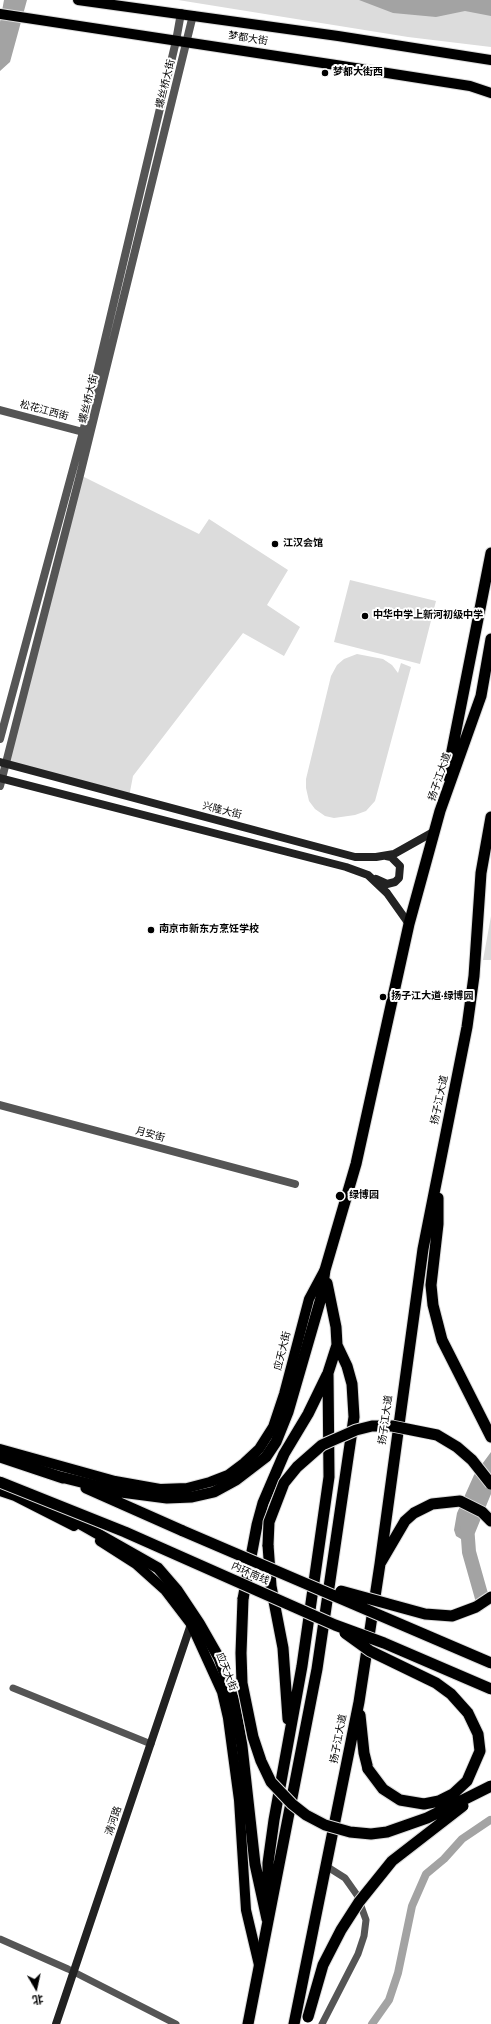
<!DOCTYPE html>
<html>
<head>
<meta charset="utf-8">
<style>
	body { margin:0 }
	#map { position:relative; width:491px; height:2024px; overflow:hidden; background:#fff; font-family:"Titillium Web","Noto Sans SC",sans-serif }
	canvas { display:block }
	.north { position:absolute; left:16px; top:1968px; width:40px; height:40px; -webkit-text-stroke:3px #fff; paint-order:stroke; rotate:171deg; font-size:11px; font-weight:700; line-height:16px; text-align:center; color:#000 }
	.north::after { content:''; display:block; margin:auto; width:14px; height:18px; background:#000; clip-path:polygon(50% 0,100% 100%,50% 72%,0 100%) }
</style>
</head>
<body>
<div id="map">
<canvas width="491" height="2024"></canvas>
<div class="north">北</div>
</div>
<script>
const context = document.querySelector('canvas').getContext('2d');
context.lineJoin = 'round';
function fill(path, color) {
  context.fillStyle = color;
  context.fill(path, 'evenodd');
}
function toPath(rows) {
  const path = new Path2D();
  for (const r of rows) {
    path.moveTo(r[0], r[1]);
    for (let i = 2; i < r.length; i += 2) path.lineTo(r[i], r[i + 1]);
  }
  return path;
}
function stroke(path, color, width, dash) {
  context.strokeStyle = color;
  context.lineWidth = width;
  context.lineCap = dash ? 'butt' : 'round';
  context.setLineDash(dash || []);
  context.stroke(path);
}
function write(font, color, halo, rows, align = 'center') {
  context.font = font + ' "Titillium Web","Noto Sans SC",sans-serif';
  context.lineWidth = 4;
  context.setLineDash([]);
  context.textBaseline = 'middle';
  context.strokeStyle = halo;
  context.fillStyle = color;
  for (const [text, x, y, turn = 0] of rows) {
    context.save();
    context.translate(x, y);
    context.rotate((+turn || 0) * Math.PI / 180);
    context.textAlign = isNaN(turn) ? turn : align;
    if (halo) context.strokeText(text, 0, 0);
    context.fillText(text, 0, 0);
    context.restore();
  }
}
fill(toPath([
	[178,0,491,0,491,47,408,37],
	[80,475,199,534,209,519,288,570,267,605,300,627,284,656,243,633,133,776,129,797,6,764],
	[350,580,436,601,420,664,334,642],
	[357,654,383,659,392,665,398,673,401,663,411,667,375,801,366,811,355,815,334,818,325,816,315,809,309,801,306,788,306,779,331,676,337,665,344,659],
	[491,916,491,960,483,960]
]), '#dcdcdc');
fill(toPath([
	[4,0,27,0,10,62,0,71,0,22],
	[359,0,491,0,491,16,465,11,436,17,393,13],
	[491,1452,491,1494,475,1533,469,1540,461,1539,456,1536,454,1530,457,1513,474,1475]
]), '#a3a3a3');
stroke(toPath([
	[372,2024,389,2000,398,1973,412,1906,426,1874,444,1859,462,1839,490,1820]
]), '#a3a3a3', 8);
stroke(toPath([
	[468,1521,467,1525,469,1552,482,1598]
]), '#a3a3a3', 14);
const primary = toPath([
	[78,0,338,36,491,60],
	[0,14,336,65,470,86,491,93],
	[0,1449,115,1481,160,1489,187,1488,210,1482,228,1475,244,1463,259,1449,273,1427,284,1394,309,1299,324,1271],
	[0,1491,15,1496,74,1526],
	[100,1541,136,1564,165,1590,191,1624,222,1692,228,1718,239,1800,246,1910,259,1965]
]);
const trunk = toPath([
	[447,776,491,553],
	[438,1198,438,1224,431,1285,433,1305,442,1340,491,1437],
	[0,1457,63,1478],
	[57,1476,121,1492,167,1498,192,1497,214,1492,236,1480,266,1457,276,1442,288,1412,321,1298,325,1270,356,1164,409,924,440,811,481,696,491,639],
	[86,1488,183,1531],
	[47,1505,158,1568,177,1590,199,1623,219,1658,234,1701,242,1746,255,1864,267,1919],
	[268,1545,271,1586,283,1648,288,1719],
	[381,1562,405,1521,414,1513,432,1504,460,1501,482,1512,491,1521],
	[243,1599,257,1525,263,1503,284,1454,308,1414,327,1375],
	[360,1715,364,1753,368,1769],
	[268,1897,268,1863,274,1820,302,1666,329,1477,328,1373,337,1345,336,1327,327,1283],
	[248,2024,317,1669,354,1417,352,1384,347,1366,337,1345],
	[294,2024,359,1702,380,1564,423,1249,467,1027,474,976,481,873,491,817]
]);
stroke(primary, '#dbdbdb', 12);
stroke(trunk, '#dbdbdb', 13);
stroke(toPath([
	[13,1688,151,1744],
	[0,1939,68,1969,176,2024],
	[322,2024,358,1954,364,1936,366,1920,357,1895,345,1878,326,1866]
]), '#555', 7);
stroke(toPath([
	[0,410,83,432],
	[0,739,83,432,176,41,181,13],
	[0,786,80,475,193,15],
	[0,1105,295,1184]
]), '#555', 8);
stroke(toPath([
	[0,762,355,857,376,857,394,854,435,831],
	[0,778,346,867,368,875,387,893,409,924],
	[376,879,387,884,395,882,399,878,400,866,391,857,386,856],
	[56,2024,191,1624]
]), '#222', 8);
stroke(primary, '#000', 10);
stroke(trunk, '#000', 11);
const trunkBridge = toPath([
	[0,1482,125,1532,335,1625,384,1643,491,1689],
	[183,1531,491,1663],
	[268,1545,269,1522,284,1483,297,1467,322,1445,356,1430,372,1426,392,1426,437,1435,457,1447,472,1460,491,1484],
	[341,1591,425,1614,452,1616,476,1607,491,1597],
	[243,1599,241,1653,242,1683,253,1737,261,1761,271,1782,292,1804,306,1815,325,1825,350,1832,371,1834,387,1832,427,1818,491,1786],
	[345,1633,370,1651,436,1683,451,1694,468,1713,478,1734,480,1751,467,1781,453,1794,439,1801,424,1804,400,1800,383,1789,368,1769],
	[308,2017,323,1965,341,1930,359,1902,392,1861,463,1806]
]);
stroke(trunkBridge, '#dbdbdb', 13, []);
stroke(trunkBridge, '#000', 11);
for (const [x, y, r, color] of [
	[325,73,4,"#000"],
	[275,544,4,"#000"],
	[365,616,4,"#000"],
	[151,930,4,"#000"],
	[383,997,4,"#000"],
	[340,1196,5,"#000"]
]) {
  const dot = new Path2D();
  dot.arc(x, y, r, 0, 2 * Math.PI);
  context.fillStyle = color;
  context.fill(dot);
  stroke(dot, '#fff', 1.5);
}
write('10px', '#000', '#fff', [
	["梦都大街",248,39,9],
	["螺丝桥大街",166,84,-76],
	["螺丝桥大街",89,399,-76],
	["松花江西街",44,411,15],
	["扬子江大道",440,777,-71],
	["兴隆大街",222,811,14],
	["扬子江大道",440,1100,-78],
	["月安街",150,1135,15],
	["应天大街",283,1351,-76],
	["扬子江大道",386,1420,-82],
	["内环南线",250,1574,24],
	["应天大街",226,1672,69],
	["扬子江大道",339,1739,-79],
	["清河路",114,1821,-71]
]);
write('bold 10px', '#000', '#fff', [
	["梦都大街西",333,73],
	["江汉会馆",283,544],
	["中华中学上新河初级中学",373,616],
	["南京市新东方烹饪学校",159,930],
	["扬子江大道·绿博园",391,997],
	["绿博园",349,1196]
], 'left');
</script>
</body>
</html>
